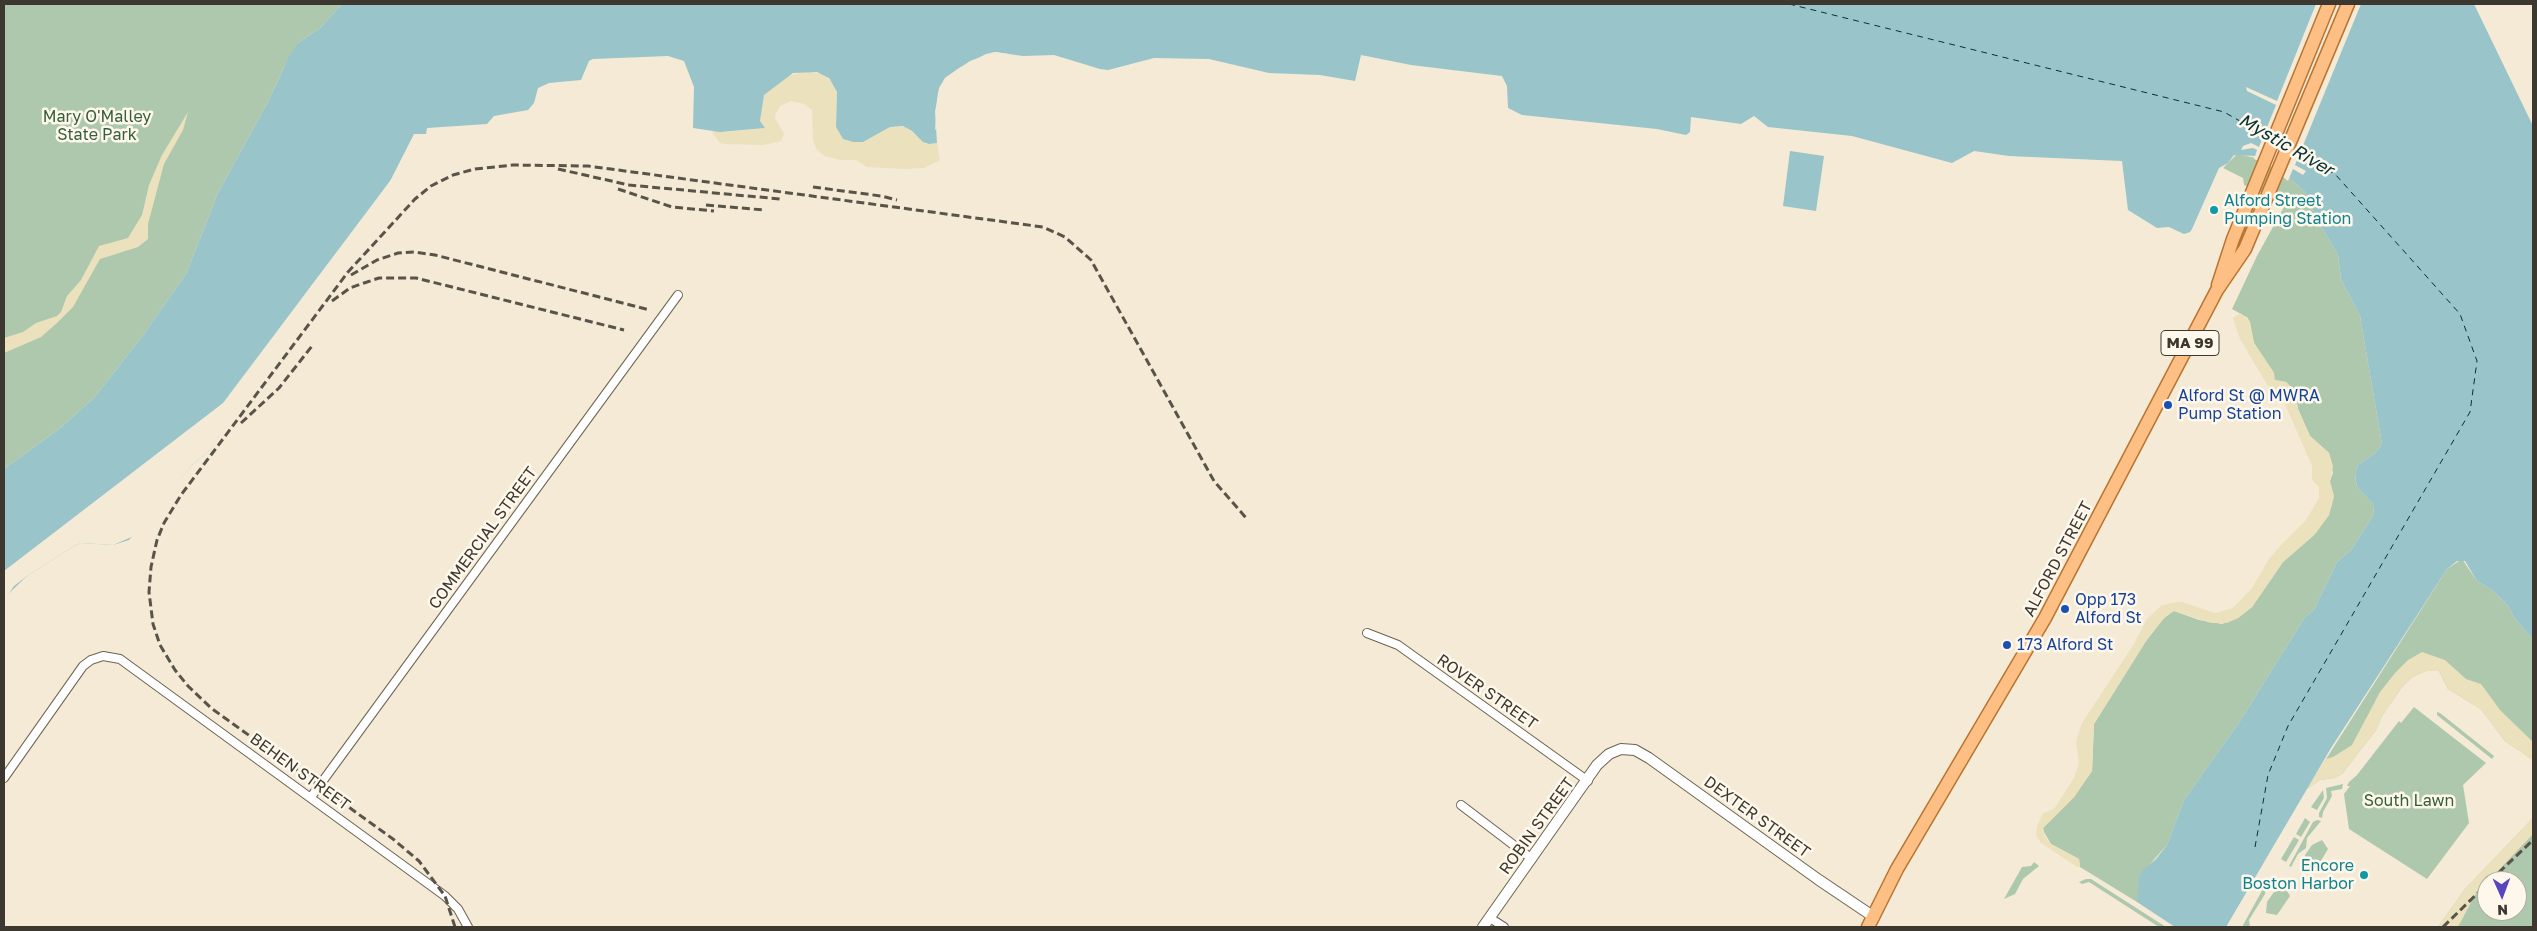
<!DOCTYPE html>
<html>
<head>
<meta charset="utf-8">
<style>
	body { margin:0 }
	#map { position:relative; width:2537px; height:931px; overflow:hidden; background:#f4ead6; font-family:"Golos Text",sans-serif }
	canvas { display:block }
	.frame { position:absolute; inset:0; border:5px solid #3c3830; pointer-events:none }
	.north { position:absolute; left:2477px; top:871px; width:50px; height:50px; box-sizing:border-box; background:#fef8ec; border:1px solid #b0aba1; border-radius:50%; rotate:178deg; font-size:14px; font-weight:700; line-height:20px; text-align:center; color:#3c3830 }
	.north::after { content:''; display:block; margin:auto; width:18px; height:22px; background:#5746be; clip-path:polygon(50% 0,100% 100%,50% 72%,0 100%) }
</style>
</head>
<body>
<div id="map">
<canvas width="2537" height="931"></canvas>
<div class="frame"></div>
<div class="north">N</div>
</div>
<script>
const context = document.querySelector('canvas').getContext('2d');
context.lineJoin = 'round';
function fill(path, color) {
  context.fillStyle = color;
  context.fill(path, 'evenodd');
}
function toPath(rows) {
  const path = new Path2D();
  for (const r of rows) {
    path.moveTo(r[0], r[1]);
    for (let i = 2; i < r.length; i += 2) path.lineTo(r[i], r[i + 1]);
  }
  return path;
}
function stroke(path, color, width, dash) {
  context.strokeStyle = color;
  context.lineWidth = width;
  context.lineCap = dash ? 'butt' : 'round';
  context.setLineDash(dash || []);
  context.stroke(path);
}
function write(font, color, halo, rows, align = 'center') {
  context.font = font + ' "Golos Text",sans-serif';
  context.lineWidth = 5;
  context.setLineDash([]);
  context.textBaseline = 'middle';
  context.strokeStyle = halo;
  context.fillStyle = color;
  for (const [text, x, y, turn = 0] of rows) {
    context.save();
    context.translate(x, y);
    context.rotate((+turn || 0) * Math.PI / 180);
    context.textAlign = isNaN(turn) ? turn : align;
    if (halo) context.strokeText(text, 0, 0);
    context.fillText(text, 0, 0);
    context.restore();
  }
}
fill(toPath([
	[4,4,342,4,320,28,299,42,284,67,270,98,218,193,186,274,144,334,94,398,59,429,4,469],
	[2237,154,2265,160,2279,169,2305,192,2322,228,2338,255,2341,279,2360,316,2382,444,2375,453,2358,465,2355,476,2357,487,2373,504,2374,514,2351,550,2337,562,2314,610,2305,617,2240,721,2184,800,2167,845,2150,864,2137,902,2080,867,2079,859,2051,844,2044,832,2043,828,2074,797,2092,771,2094,724,2146,641,2168,613,2174,611,2199,620,2222,624,2238,618,2252,607,2283,562,2313,536,2329,515,2330,481,2333,473,2329,453,2310,436,2298,409,2295,391,2286,382,2275,380,2273,377,2274,373,2254,343,2248,318,2232,309,2257,256,2285,205,2280,200,2244,185,2243,178,2223,168],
	[2462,559,2477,581,2492,590,2508,606,2514,617,2533,640,2533,760,2505,741,2481,709,2448,689,2439,671,2426,671,2412,677,2402,687,2382,716,2376,730,2342,774,2335,778,2320,780,2307,789,2447,569],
	[2414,707,2486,763,2463,785,2469,823,2427,879,2349,829,2344,794,2350,786,2347,786,2349,782,2357,775,2399,721,2401,723],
	[2437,712,2440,713,2494,756,2492,759,2437,715],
	[2343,784,2342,789,2331,791,2332,796,2323,812,2322,818,2319,817,2319,813,2327,798,2326,788],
	[2323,790,2324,798,2317,810,2311,807],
	[2305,818,2310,822,2301,837,2296,834],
	[2533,818,2533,927,2438,927,2465,889],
	[2487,881,2517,881,2517,911,2487,911],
	[2317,820,2321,821,2307,838,2306,848,2298,854,2291,867,2289,866,2313,822],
	[2294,837,2299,840,2286,862,2281,859],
	[2322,840,2328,849,2316,869,2305,867,2305,855,2312,845],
	[2034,862,2039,866,2023,879,2015,894,2004,899,2022,867,2031,866],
	[2086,879,2091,879,2166,927,2159,927,2089,882,2082,884,2079,882],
	[2284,886,2290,896,2277,915,2266,913,2267,902,2274,892],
	[2264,887,2266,889,2265,894,2249,920,2250,927,2242,927]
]), '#aec8ae');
fill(toPath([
	[807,71,826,75,837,92,836,127,843,139,853,142,863,142,890,127,906,127,926,144,937,143,940,160,924,168,905,169,867,167,856,160,840,160,825,156,817,150,813,141,812,110,804,104,791,101,780,106,776,113,775,118,784,134,781,141,764,145,725,144,720,143,714,135,711,130,726,132,765,128,760,121,764,95,788,76],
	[188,112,183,130,164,164,148,224,148,239,138,247,100,259,73,307,57,323,41,337,4,353,4,338,23,332,36,323,57,316,61,312,67,296,81,280,99,246,128,238,142,215,149,185,162,155],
	[2240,313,2250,321,2254,343,2274,373,2275,380,2286,382,2295,391,2298,409,2310,436,2329,453,2333,466,2330,481,2334,496,2332,505,2329,515,2316,533,2283,562,2252,607,2238,618,2227,623,2211,623,2174,611,2163,619,2146,641,2094,724,2092,771,2074,797,2043,828,2045,837,2051,844,2079,859,2080,867,2077,867,2041,843,2036,835,2037,826,2043,813,2054,809,2074,778,2079,763,2076,741,2082,723,2134,644,2147,619,2161,606,2171,603,2182,602,2215,613,2233,608,2252,588,2269,559,2281,545,2306,520,2319,498,2319,487,2312,480,2312,466,2281,395,2268,386,2240,339,2233,318],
	[2422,652,2445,660,2466,679,2481,684,2500,710,2533,742,2533,760,2505,741,2481,709,2448,689,2439,671,2426,671,2412,677,2402,687,2382,716,2376,730,2342,774,2335,778,2320,780,2307,789,2326,759,2333,757,2352,745,2380,692,2395,673,2408,660],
	[2533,818,2533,834,2475,895,2458,927,2438,927,2465,889]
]), '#ebe1bc');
fill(toPath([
	[342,4,2474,4,2533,126,2533,640,2514,617,2508,606,2492,590,2477,581,2465,561,2457,561,2447,569,2331,748,2226,927,2175,927,2137,902,2139,877,2144,869,2156,859,2167,845,2184,800,2240,721,2305,617,2314,610,2337,562,2351,550,2374,514,2373,504,2357,487,2355,475,2358,465,2375,453,2382,444,2360,316,2341,279,2338,255,2322,228,2305,192,2279,169,2265,160,2255,156,2234,155,2228,163,2219,168,2192,229,2190,232,2184,234,2169,227,2157,228,2128,210,2122,161,2009,156,1974,151,1952,163,1852,136,1768,127,1754,116,1741,124,1691,117,1690,132,1686,135,1657,129,1522,115,1508,108,1507,86,1502,76,1411,65,1361,55,1355,81,1320,75,1269,73,1209,59,1154,58,1108,70,1100,69,1054,55,1023,56,995,52,986,54,959,68,945,78,939,88,935,112,937,143,929,144,923,142,912,131,903,126,890,127,863,142,853,142,843,139,836,127,837,92,829,78,817,72,793,73,764,95,760,121,765,128,720,132,693,128,694,87,684,61,668,56,593,59,589,61,581,80,549,83,538,88,534,103,528,110,494,116,487,124,427,128,426,134,414,134,384,193,312,285,233,401,229,418,210,450,192,465,129,540,113,545,81,543,74,546,27,576,4,598,4,469,59,429,94,398,144,334,186,274,218,193,270,98,290,54,299,42,320,28],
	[1790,151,1824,156,1816,211,1783,206]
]), '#98c4ca');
fill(toPath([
	[2316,4,2361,4,2295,165,2306,171,2303,175,2293,169,2288,181,2267,164,2254,159,2257,150,2253,148,2241,150,2243,146,2251,143,2259,147,2276,105,2247,91,2246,87,2277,101],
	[995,52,1009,54,1010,56,987,56,971,63,947,80,940,93,938,127,935,130,938,93,945,78,970,61],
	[393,177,395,178,386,194,360,232,314,286,260,363,232,408,231,417,210,450,192,465,134,536,113,545,81,543,74,546,27,576,14,586,8,595,9,597,4,600,4,571,223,403]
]), '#f4ead6');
stroke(toPath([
	[1789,4,2224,112,2268,137],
	[2255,847,2268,775,2288,726,2470,412,2477,361,2460,314,2335,174,2293,151]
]), '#063237', 1, [6, 5]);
const minor = toPath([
	[1367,633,1398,645,1588,781],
	[4,778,83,666,91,660,103,656,120,659,445,896,458,909,468,927],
	[311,797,678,295],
	[1461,805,1532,859],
	[1490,918,1504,927]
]);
const tertiary = toPath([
	[1483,927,1597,765,1609,754,1621,749,1635,750,1649,758,1819,880,1874,917]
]);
const primary = toPath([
	[2218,285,2233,239,2329,4],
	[1868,927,1897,869,2045,618,2217,290,2245,249,2348,4]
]);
stroke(minor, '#6c6352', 10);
stroke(tertiary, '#6c6352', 12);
stroke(primary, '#b97431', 15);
stroke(minor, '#fff', 8);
stroke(tertiary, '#fff', 10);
stroke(primary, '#fdbf84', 12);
stroke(toPath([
	[558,169,629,185,780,199],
	[813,187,881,196,897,200],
	[618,189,672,207,714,211],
	[706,205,764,210],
	[351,275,377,260,398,253,414,252,435,255,650,310],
	[332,301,350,288,364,283,379,278,416,278,624,330],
	[241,423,279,388,312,346],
	[2490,881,2533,840],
	[455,927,445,896,419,861,393,839,211,708,188,686,175,670,160,645,153,624,149,592,151,567,157,540,164,523,181,495,348,272,415,199,431,186,453,175,475,169,513,165,588,166,1043,227,1065,237,1091,260,1214,481,1247,519],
	[2443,927,2487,884]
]), '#59544a', 3, [8, 4]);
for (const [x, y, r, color] of [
	[2214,210,5,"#0f9aa8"],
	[2168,405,5,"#1a4fb4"],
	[2065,609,5,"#1a4fb4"],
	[2007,645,5,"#1a4fb4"],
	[2364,875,5,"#0f9aa8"]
]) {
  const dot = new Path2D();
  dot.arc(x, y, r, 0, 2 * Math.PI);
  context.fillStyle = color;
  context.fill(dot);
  stroke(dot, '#fef8ec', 2);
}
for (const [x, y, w] of [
	[2190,343,58]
]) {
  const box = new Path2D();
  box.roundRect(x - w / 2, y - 12.5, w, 25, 4);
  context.fillStyle = '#fef8ec';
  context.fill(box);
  stroke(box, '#3c3830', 1);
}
write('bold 15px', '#3c3830', null, [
	["MA 99",2190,343]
]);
write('16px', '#355f38', '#fef8ec', [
	["Mary O'Malley",97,117],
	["State Park",97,135],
	["South Lawn",2409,801]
]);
write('16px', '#0d838f', '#fef8ec', [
	["Alford Street",2224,201],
	["Pumping Station",2224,219],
	["Encore",2354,866,"right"],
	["Boston Harbor",2354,884,"right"]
], 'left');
write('16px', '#164399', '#fef8ec', [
	["Alford St @ MWRA",2178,396],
	["Pump Station",2178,414],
	["Opp 173",2075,600],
	["Alford St",2075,618],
	["173 Alford St",2017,645]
], 'left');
write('16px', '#3c3830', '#fef8ec', [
	["COMMERCIAL STREET",483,538,-54],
	["ALFORD STREET",2058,559,-62],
	["ROVER STREET",1487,692,35],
	["BEHEN STREET",300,772,36],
	["DEXTER STREET",1757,817,36],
	["ROBIN STREET",1537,826,-54]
]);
write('italic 18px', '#063237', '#fef8ec', [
	["Mystic River",2286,145,30]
]);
</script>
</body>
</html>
